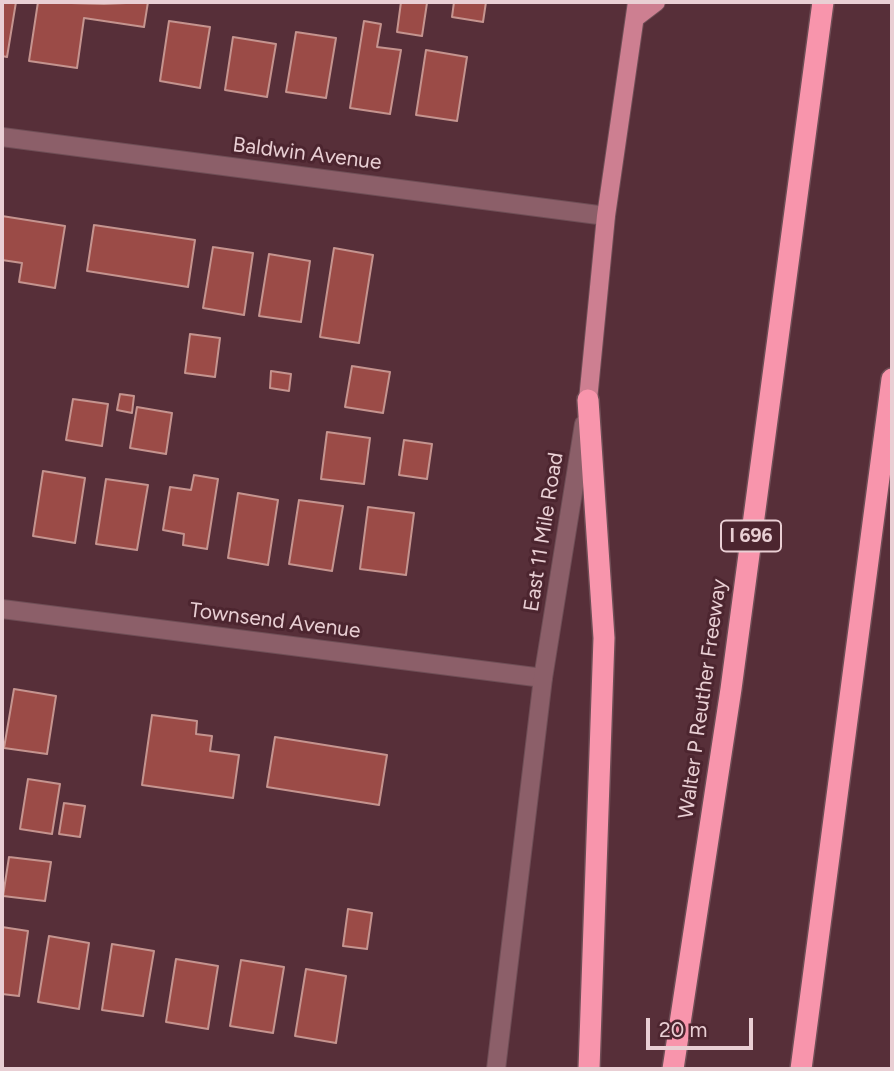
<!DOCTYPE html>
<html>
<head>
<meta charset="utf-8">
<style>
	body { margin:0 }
	#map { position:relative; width:894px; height:1071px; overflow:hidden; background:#572f39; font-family:Figtree,sans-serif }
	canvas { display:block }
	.frame { position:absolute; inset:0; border:4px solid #e9cfd4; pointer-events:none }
	.scale { position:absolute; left:646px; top:1018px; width:107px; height:32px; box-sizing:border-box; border:4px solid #e9cfd4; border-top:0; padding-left:9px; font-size:21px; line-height:24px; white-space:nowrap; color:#e9cfd4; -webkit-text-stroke:5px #4c252f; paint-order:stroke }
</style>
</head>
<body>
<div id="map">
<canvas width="894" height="1071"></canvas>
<div class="frame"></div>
<div class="scale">20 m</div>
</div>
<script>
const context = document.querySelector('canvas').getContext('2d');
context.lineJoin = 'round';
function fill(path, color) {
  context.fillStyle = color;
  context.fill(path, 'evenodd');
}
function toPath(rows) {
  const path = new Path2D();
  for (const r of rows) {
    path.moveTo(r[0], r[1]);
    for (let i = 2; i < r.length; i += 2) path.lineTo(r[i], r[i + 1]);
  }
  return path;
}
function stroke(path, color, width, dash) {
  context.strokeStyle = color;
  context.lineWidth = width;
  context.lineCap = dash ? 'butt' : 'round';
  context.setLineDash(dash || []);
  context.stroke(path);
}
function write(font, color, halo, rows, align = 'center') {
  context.font = font + ' Figtree,sans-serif';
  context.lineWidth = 6;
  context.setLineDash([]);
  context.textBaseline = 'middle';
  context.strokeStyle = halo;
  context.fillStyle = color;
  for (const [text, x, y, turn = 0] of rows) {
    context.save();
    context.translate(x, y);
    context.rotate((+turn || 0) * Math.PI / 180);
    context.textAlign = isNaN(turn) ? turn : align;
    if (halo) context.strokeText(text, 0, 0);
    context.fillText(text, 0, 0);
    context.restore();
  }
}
const building = toPath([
	[2,2,16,2,7,57,2,56,2,2],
	[38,2,104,4,148,2,144,27,84,18,77,68,29,61,38,2],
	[401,2,427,3,422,36,397,32,401,2],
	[454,2,486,2,483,22,452,17,454,2],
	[169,21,210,27,200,88,160,81,169,21],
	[364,21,381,24,377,47,401,50,390,114,350,108,364,21],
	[296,32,336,38,326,98,286,92,296,32],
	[233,37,276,44,267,97,225,90,233,37],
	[426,50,467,57,457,121,416,115,426,50],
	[2,216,65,226,55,288,19,282,22,263,2,260,2,216],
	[94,225,195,240,188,287,87,271,94,225],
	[213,247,253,253,244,315,203,308,213,247],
	[334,248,373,255,359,343,320,337,334,248],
	[269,254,310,261,301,322,259,316,269,254],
	[190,334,220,338,215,377,185,373,190,334],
	[352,366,390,372,383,413,345,407,352,366],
	[271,371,291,374,289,391,270,388,271,371],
	[120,394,134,396,132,413,117,410,120,394],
	[73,399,108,404,102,446,66,440,73,399],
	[137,407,172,413,166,454,130,448,137,407],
	[327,432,370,438,364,484,321,479,327,432],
	[404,440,432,444,427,479,399,475,404,440],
	[43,471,85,478,75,543,33,536,43,471],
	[194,475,218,479,207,549,183,545,184,534,163,530,170,487,191,490,194,475],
	[106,479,148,485,137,550,96,544,106,479],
	[238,493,278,500,268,565,228,558,238,493],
	[299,500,343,506,332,571,289,564,299,500],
	[368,507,414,513,406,575,360,569,368,507],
	[14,689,56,696,47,754,4,748,14,689],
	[152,715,197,721,196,734,212,736,210,751,239,755,233,798,142,785,152,715],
	[275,737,387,755,379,805,267,787,275,737],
	[28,779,60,784,52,834,20,829,28,779],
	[64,803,85,806,80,837,59,834,64,803],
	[9,857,51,862,45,901,3,896,9,857],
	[348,909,372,913,367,949,343,946,348,909],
	[2,927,28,931,19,996,2,994,2,927],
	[49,936,89,943,79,1009,38,1002,49,936],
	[112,944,154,951,143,1016,102,1010,112,944],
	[176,959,218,966,208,1029,166,1022,176,959],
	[241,960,284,967,273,1033,230,1026,241,960],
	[306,969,346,976,336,1043,295,1036,306,969]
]);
fill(building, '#9b4b47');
stroke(building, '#c5948f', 2);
const street = toPath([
	[2,137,606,216],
	[2,609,543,678]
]);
const secondary = toPath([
	[496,1069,543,678,584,424]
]);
const primary = toPath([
	[635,18,656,2],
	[588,400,606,216,637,2]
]);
const highway = toPath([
	[588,400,604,638,589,1069],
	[673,1069,731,689,823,2],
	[801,1069,892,379]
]);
stroke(street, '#6f4e56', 20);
stroke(secondary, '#6f4e56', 20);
stroke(primary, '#6f4e56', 20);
stroke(highway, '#6f4e56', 24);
stroke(street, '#8c5f69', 18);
stroke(secondary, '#8c5f69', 18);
stroke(primary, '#cd7f91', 18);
stroke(highway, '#f895ac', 21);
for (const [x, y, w] of [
	[751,536,60]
]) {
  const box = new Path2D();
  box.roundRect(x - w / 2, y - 15.5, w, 31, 5);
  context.fillStyle = '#4c252f';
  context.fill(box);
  stroke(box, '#e9cfd4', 2);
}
write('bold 19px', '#e9cfd4', null, [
	["I 696",751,536]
]);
write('21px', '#e9cfd4', '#4c252f', [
	["Baldwin Avenue",307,154,7],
	["East 11 Mile Road",544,532,-81],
	["Townsend Avenue",275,621,7],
	["Walter P Reuther Freeway",703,699,-82]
]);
</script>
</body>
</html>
